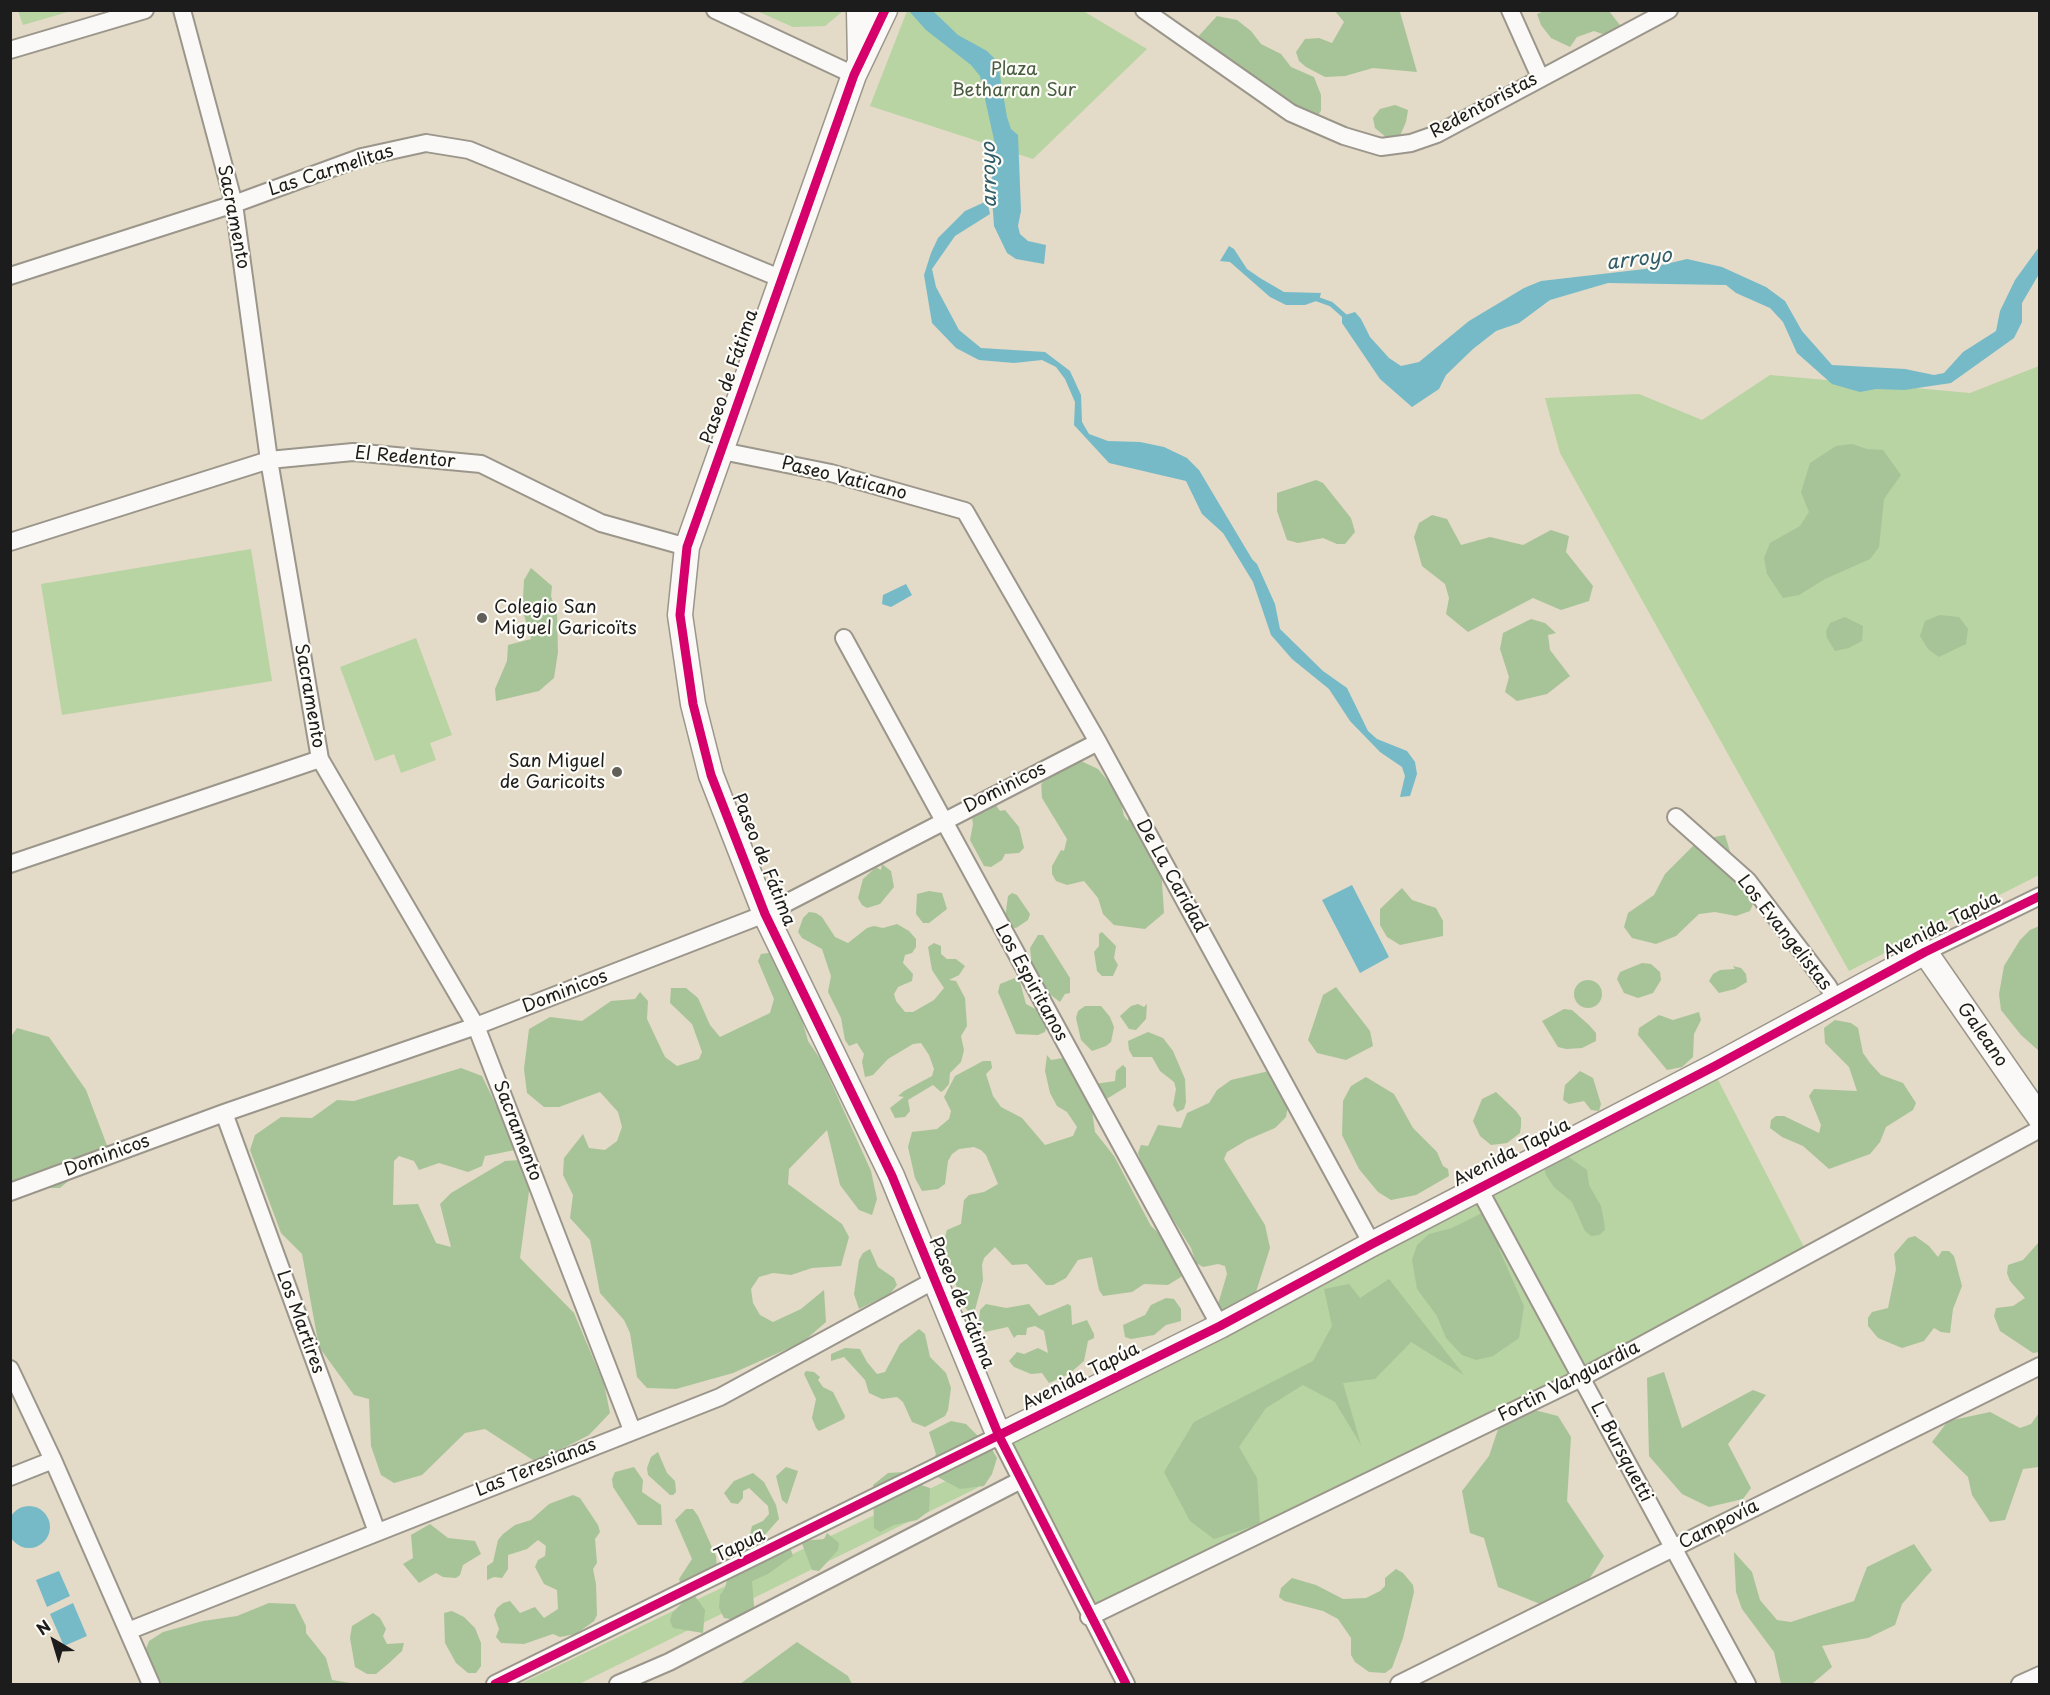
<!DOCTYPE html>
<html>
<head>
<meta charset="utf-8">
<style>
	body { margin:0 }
	#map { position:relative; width:2050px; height:1695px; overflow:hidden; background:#e3dac7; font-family:"Playpen Sans",sans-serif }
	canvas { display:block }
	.frame { position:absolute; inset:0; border:12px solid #1c1c1c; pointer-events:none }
	.north { position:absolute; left:24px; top:1611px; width:60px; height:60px; -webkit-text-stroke:4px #fdfcf7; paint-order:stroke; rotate:322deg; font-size:16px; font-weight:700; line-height:24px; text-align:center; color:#1c1c1c }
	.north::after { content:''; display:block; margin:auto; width:21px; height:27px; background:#1c1c1c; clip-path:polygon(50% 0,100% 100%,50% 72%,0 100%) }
</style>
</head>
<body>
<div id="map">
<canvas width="2050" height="1695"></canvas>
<div class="frame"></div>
<div class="north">N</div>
</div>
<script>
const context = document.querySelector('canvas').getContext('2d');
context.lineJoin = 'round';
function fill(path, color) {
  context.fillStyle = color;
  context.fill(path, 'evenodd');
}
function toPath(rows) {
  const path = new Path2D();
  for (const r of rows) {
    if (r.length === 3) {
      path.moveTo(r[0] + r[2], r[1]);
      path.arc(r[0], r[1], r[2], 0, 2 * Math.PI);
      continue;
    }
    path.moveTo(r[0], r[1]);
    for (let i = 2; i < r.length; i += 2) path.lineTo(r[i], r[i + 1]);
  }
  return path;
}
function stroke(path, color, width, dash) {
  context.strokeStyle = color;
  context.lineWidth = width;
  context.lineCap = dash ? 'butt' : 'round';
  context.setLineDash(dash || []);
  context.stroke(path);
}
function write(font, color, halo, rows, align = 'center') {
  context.font = font + ' "Playpen Sans",sans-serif';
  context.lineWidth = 4.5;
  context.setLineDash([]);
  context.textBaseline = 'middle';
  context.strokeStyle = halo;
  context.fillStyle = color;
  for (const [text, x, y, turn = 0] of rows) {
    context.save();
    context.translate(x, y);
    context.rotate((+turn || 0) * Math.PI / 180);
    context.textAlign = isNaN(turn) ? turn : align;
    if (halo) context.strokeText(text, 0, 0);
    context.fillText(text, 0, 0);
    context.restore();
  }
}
fill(toPath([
	[71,11,23,25,18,11,71,10],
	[757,11,843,10,843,11,825,26,793,27],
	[907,11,1083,11,1147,49,1033,159,870,106],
	[2039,366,2039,875,1849,971,1560,453,1545,398,1639,394,1702,420,1770,375,1970,393],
	[251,549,272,681,62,715,41,584],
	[416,638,452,735,430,743,436,760,401,773,394,754,375,761,340,667],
	[1716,1076,1808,1255,1089,1617,999,1437],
	[969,1470,982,1483,977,1488,579,1684,520,1684]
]), '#b7d4a2');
fill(toPath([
	[1335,11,1403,11,1400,12,1417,72,1373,68,1345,76,1325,77,1306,67,1299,61,1296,52,1305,39,1319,38,1332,43,1344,22],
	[1544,11,1609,11,1623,29,1608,36,1594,31,1577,37,1570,47,1551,38,1541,25,1537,14],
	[1217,16,1237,20,1251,31,1261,44,1281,54,1291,67,1314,77,1321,95,1321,111,1313,122,1301,127,1195,40],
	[1395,105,1408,110,1406,122,1399,138,1387,138,1375,128,1373,118,1380,109],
	[1852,444,1867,449,1883,450,1901,475,1884,499,1879,547,1870,559,1825,579,1799,595,1783,598,1767,574,1764,558,1770,543,1800,526,1809,512,1801,492,1810,463,1836,446],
	[1316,480,1323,483,1351,518,1355,532,1345,544,1337,544,1323,538,1298,543,1287,540,1277,511,1277,493],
	[1432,515,1447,519,1461,545,1490,537,1523,545,1551,530,1569,536,1566,552,1593,586,1589,601,1561,610,1533,598,1468,632,1446,614,1449,598,1445,584,1422,566,1414,537,1419,523],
	[531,568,552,586,551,596,557,614,558,652,554,678,539,691,496,701,495,689,507,661,508,645,531,639,524,615,523,598,524,580],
	[1940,615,1959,617,1968,629,1966,644,1939,657,1928,649,1920,636,1925,621],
	[1845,617,1863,626,1862,641,1849,648,1835,651,1827,638,1826,631,1830,623],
	[1531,619,1545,623,1556,633,1548,635,1550,650,1570,676,1547,694,1517,701,1505,692,1509,677,1500,649,1503,633],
	[1079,760,1098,769,1119,794,1124,816,1128,821,1129,815,1161,867,1164,913,1145,929,1114,925,1103,914,1098,898,1084,881,1067,885,1056,881,1052,874,1052,866,1061,850,1064,851,1067,839,1042,798,1041,782,1042,785,1043,779],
	[991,798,1000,811,1005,810,1019,827,1024,848,1019,853,1005,854,1002,860,991,867,984,866,970,840,973,824,971,811],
	[1725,835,1736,871,1750,887,1753,904,1750,911,1736,916,1715,912,1699,914,1676,936,1656,944,1632,938,1624,927,1628,913,1654,895,1665,874,1699,840],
	[882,864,891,871,894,887,880,904,867,908,862,905,858,898,863,879,876,867,881,870],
	[1402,888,1412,900,1436,908,1443,921,1443,936,1400,945,1387,937,1380,925,1380,909],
	[929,891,942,893,947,909,929,923,923,923,916,914,917,894],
	[1012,893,1017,895,1030,914,1028,920,1016,928,1011,927,1005,918,1008,896],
	[809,912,816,913,822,917,835,937,848,943,867,928,874,926,883,928,897,924,909,931,916,939,916,947,912,953,905,955,903,963,913,974,912,981,898,987,894,994,896,1001,905,1012,913,1012,934,1000,944,988,932,970,928,947,934,943,941,946,941,954,947,959,956,959,965,966,959,975,949,980,956,981,965,998,967,1026,961,1036,964,1050,961,1062,950,1073,949,1084,944,1090,941,1092,933,1085,908,1100,910,1111,905,1117,895,1118,890,1108,904,1097,898,1096,904,1091,932,1076,934,1069,929,1055,921,1043,913,1044,888,1059,873,1075,865,1077,862,1062,864,1054,857,1043,849,1046,845,1040,841,1018,828,992,831,976,822,949,802,938,798,932,803,918],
	[2039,926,2039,1051,2021,1035,2001,1010,1999,994,2004,966,2020,940,2030,930],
	[1102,932,1116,946,1114,958,1118,965,1113,976,1102,976,1097,971,1094,952,1099,946,1099,934],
	[1038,935,1043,935,1070,978,1070,993,1065,994,1060,1002,1048,993,1033,974,1030,948],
	[769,953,776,957,798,1005,808,1041,821,1060,871,1171,877,1199,872,1215,859,1210,840,1185,827,1130,789,1169,788,1184,842,1224,849,1237,841,1266,812,1268,791,1275,773,1273,759,1277,751,1289,753,1303,760,1315,773,1322,801,1309,824,1290,826,1322,803,1342,733,1373,676,1389,647,1388,637,1377,630,1333,624,1320,600,1293,590,1240,570,1218,573,1195,563,1175,564,1158,583,1134,589,1148,605,1150,617,1141,622,1127,618,1112,600,1092,559,1107,544,1107,527,1093,524,1069,529,1029,550,1017,582,1021,611,1001,635,999,640,992,648,1001,647,1019,665,1057,677,1066,699,1059,702,1052,692,1024,670,1003,671,988,686,988,698,998,710,1025,720,1037,770,1013,774,999,758,961,761,954],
	[1642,963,1651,964,1660,972,1661,980,1653,993,1638,998,1624,993,1617,979,1620,972],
	[1733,966,1741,968,1746,974,1747,982,1735,989,1719,993,1709,981,1713,974,1720,970,1735,969],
	[1015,978,1020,982,1026,1004,1039,1011,1047,1025,1045,1032,1038,1035,1016,1034,998,992,1000,984],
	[1588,994,14],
	[1336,987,1370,1031,1373,1046,1346,1060,1317,1053,1308,1040,1323,995],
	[1138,1004,1144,1007,1147,1004,1146,1019,1136,1030,1129,1029,1120,1016,1131,1006],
	[1085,1006,1101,1006,1110,1017,1114,1027,1111,1042,1106,1046,1092,1051,1081,1040,1076,1018,1078,1011],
	[1564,1009,1572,1010,1589,1025,1596,1033,1596,1041,1582,1048,1566,1049,1558,1047,1542,1021],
	[1699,1012,1701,1020,1694,1034,1693,1057,1682,1067,1667,1070,1638,1035,1639,1028,1659,1015,1673,1020],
	[1835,1020,1851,1023,1858,1028,1863,1053,1870,1063,1881,1075,1903,1083,1916,1103,1913,1110,1886,1127,1880,1142,1870,1154,1829,1169,1803,1146,1782,1137,1770,1128,1771,1120,1776,1116,1784,1116,1819,1133,1821,1125,1809,1096,1814,1089,1857,1091,1849,1067,1825,1043,1824,1028],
	[17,1028,49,1037,86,1090,108,1148,60,1188,11,1188,10,1038],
	[1148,1032,1163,1038,1173,1051,1185,1079,1186,1102,1184,1109,1177,1112,1173,1105,1176,1089,1174,1082,1160,1071,1152,1057,1133,1057,1129,1050,1128,1041],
	[1047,1055,1051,1060,1063,1058,1074,1063,1091,1103,1095,1132,1114,1156,1151,1226,1174,1248,1182,1269,1181,1277,1168,1285,1144,1284,1132,1292,1103,1296,1099,1290,1092,1257,1078,1260,1066,1278,1053,1285,1046,1285,1027,1264,1012,1265,995,1247,984,1258,982,1265,983,1280,975,1310,968,1311,963,1305,947,1259,945,1237,947,1230,961,1224,964,1200,969,1195,984,1192,998,1184,986,1155,981,1150,974,1147,959,1149,952,1154,948,1161,945,1184,938,1189,922,1191,915,1178,908,1147,912,1132,937,1129,949,1119,951,1111,944,1097,955,1076,983,1061,991,1061,992,1068,986,1074,993,1096,1001,1107,1022,1118,1045,1145,1073,1136,1077,1127,1067,1112,1057,1106,1050,1093,1045,1071],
	[1123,1065,1126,1068,1126,1087,1105,1100,1095,1084,1115,1081,1116,1071],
	[461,1068,482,1076,496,1105,516,1118,515,1150,485,1156,482,1166,468,1172,439,1163,419,1170,414,1161,399,1156,394,1161,393,1205,418,1204,436,1243,451,1247,440,1204,451,1193,505,1161,520,1160,532,1169,520,1258,574,1313,604,1384,610,1413,589,1435,536,1462,485,1429,465,1433,422,1475,394,1483,381,1475,371,1446,369,1399,354,1395,319,1347,302,1254,281,1233,250,1150,255,1135,281,1117,312,1118,337,1100,354,1101],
	[1269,1071,1289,1101,1286,1117,1275,1128,1247,1140,1227,1152,1224,1159,1265,1225,1270,1248,1256,1292,1230,1310,1222,1311,1218,1304,1227,1274,1225,1266,1218,1264,1203,1267,1196,1263,1191,1248,1146,1176,1138,1153,1141,1145,1148,1146,1158,1125,1181,1128,1187,1113,1209,1103,1217,1090,1231,1080],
	[1580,1071,1593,1078,1601,1104,1599,1111,1591,1110,1584,1101,1569,1104,1563,1100,1565,1085],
	[1366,1077,1394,1094,1413,1128,1437,1152,1443,1166,1448,1169,1449,1176,1416,1195,1391,1200,1378,1192,1359,1169,1342,1135,1343,1101,1351,1086],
	[1496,1092,1516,1111,1521,1118,1521,1126,1520,1133,1507,1143,1491,1145,1480,1136,1473,1121,1482,1099],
	[1560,1151,1587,1170,1589,1185,1601,1206,1604,1221,1605,1230,1599,1235,1591,1236,1585,1231,1572,1202,1554,1187,1546,1175,1543,1165],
	[1484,1212,1502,1225,1499,1249,1524,1306,1519,1338,1493,1356,1476,1360,1462,1355,1446,1338,1437,1316,1417,1289,1412,1260,1417,1245,1429,1234,1452,1228],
	[1915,1236,1929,1246,1938,1257,1942,1251,1949,1251,1954,1256,1962,1286,1953,1309,1950,1333,1941,1332,1934,1328,1924,1341,1902,1348,1878,1338,1868,1326,1868,1318,1872,1312,1888,1308,1896,1269,1894,1254,1908,1238],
	[2039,1242,2039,1352,2033,1353,2000,1331,1994,1316,1996,1308,2013,1306,2025,1298,2010,1281,2007,1273,2008,1265,2023,1260],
	[870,1249,878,1267,894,1278,897,1285,890,1294,859,1309,854,1294,859,1260,863,1253],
	[1389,1279,1464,1375,1411,1342,1375,1379,1343,1383,1361,1445,1335,1402,1303,1385,1266,1408,1239,1447,1257,1478,1260,1524,1214,1539,1190,1521,1164,1472,1194,1422,1313,1361,1332,1326,1324,1289,1349,1284,1360,1298],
	[1166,1298,1174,1299,1181,1309,1181,1321,1166,1325,1154,1335,1131,1339,1125,1337,1123,1325,1145,1315,1151,1305],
	[986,1304,1006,1308,1029,1304,1039,1316,1068,1304,1071,1306,1072,1325,1087,1320,1094,1334,1094,1338,1088,1341,1084,1361,1069,1374,1049,1383,1042,1373,1031,1374,1014,1367,1009,1361,1017,1352,1024,1354,1038,1348,1048,1353,1044,1331,1035,1326,1027,1328,1026,1335,1017,1335,1014,1338,1008,1327,985,1332,979,1321,980,1310],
	[919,1329,925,1334,930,1357,946,1373,951,1388,948,1410,945,1416,925,1427,912,1422,903,1402,897,1397,882,1399,869,1393,865,1380,844,1357,831,1361,831,1354,845,1348,860,1349,867,1362,877,1374,885,1372,900,1344],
	[806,1371,814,1372,820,1377,818,1380,823,1387,833,1392,845,1416,844,1419,819,1431,816,1428,812,1418,816,1399,804,1374],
	[1664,1372,1682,1428,1753,1390,1766,1395,1728,1444,1751,1488,1743,1499,1709,1507,1682,1494,1649,1456,1647,1378],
	[1507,1403,1558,1416,1571,1437,1567,1501,1604,1556,1579,1595,1555,1610,1498,1587,1484,1538,1470,1533,1462,1491,1489,1456],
	[1990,1412,2020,1428,2031,1424,2039,1413,2039,1467,2023,1469,2005,1520,1990,1522,1972,1495,1968,1477,1932,1442,1948,1421],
	[951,1421,966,1424,977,1435,986,1439,997,1458,992,1474,984,1486,960,1489,932,1474,929,1468,936,1454,929,1432],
	[658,1452,667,1473,675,1481,676,1492,673,1495,670,1495,648,1475,647,1468,651,1457],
	[634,1467,643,1480,642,1492,661,1505,662,1525,638,1525,613,1487,612,1479,615,1472],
	[786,1467,798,1471,787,1504,782,1500,776,1476],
	[904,1472,915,1483,930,1488,929,1511,917,1520,894,1525,880,1532,874,1528,873,1485,888,1473],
	[753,1473,764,1482,776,1505,779,1519,764,1536,756,1540,750,1534,752,1526,763,1521,769,1514,768,1506,749,1488,743,1491,743,1498,738,1504,731,1503,724,1493,734,1481],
	[573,1495,580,1498,598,1525,600,1532,595,1539,597,1563,593,1569,596,1584,597,1615,594,1621,576,1634,560,1637,553,1634,524,1644,501,1643,496,1637,499,1629,494,1615,497,1608,503,1603,510,1601,520,1613,535,1607,544,1618,558,1609,557,1590,544,1584,535,1567,538,1560,545,1556,546,1546,538,1540,527,1549,508,1555,508,1569,502,1578,494,1577,487,1580,487,1566,493,1562,498,1540,503,1534,515,1525,531,1520,549,1504],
	[686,1509,693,1509,698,1516,716,1556,718,1579,692,1592,705,1610,703,1633,673,1628,670,1621,672,1613,683,1602,684,1594,679,1579,692,1559,675,1520],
	[430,1524,448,1538,475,1541,481,1554,463,1565,460,1575,456,1578,443,1577,436,1573,419,1583,403,1564,413,1558,411,1535],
	[827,1533,839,1543,838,1550,819,1571,812,1570,801,1541,824,1539],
	[1914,1544,1932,1570,1902,1604,1895,1625,1868,1638,1822,1646,1832,1667,1812,1684,1781,1684,1774,1652,1742,1609,1736,1592,1734,1552,1752,1572,1760,1600,1777,1620,1791,1622,1854,1601,1867,1567],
	[790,1547,793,1556,768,1574,752,1581,754,1606,751,1612,735,1620,724,1618,719,1608,720,1595,725,1588,729,1572],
	[1396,1569,1403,1573,1413,1585,1414,1592,1403,1638,1392,1668,1385,1673,1369,1672,1355,1662,1351,1655,1351,1638,1338,1619,1323,1611,1284,1601,1279,1597,1281,1588,1292,1578,1316,1585,1343,1599,1366,1598,1380,1591,1385,1586,1385,1578],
	[269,1603,295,1604,306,1626,306,1633,326,1658,332,1680,356,1684,157,1684,146,1649,149,1641,163,1632,203,1621,237,1616],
	[452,1611,464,1617,475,1628,481,1643,481,1666,476,1673,468,1673,456,1663,445,1643,444,1613],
	[373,1613,380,1618,386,1629,383,1636,387,1644,404,1643,402,1651,388,1664,376,1674,367,1674,355,1667,350,1638,352,1626],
	[797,1642,848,1676,852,1684,740,1684]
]), '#a7c498');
fill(toPath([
	[909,11,933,11,958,35,987,51,994,58,999,70,1007,117,1011,129,1018,135,1021,211,1018,226,1020,234,1028,241,1046,245,1044,264,1016,259,1007,253,994,226,991,183,996,149,980,76,971,65,926,30],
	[987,201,990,214,955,236,932,269,936,287,959,330,981,348,1045,352,1070,371,1081,395,1082,422,1089,434,1108,441,1140,442,1164,447,1187,458,1199,470,1252,559,1257,564,1275,604,1280,629,1323,671,1347,688,1368,731,1377,739,1407,751,1415,762,1417,774,1410,796,1400,797,1405,776,1402,767,1380,752,1350,721,1329,689,1292,659,1271,635,1253,582,1223,533,1202,514,1186,481,1109,463,1074,425,1075,402,1065,379,1056,367,1042,360,1014,363,979,360,956,348,932,323,924,275,931,253,938,238,965,211],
	[1229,246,1234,249,1247,269,1260,278,1284,292,1321,293,1319,300,1305,305,1286,305,1270,297,1230,262,1220,261],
	[2039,247,2039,274,2022,303,2022,322,2014,338,1951,383,1904,390,1876,389,1860,392,1832,384,1797,353,1783,322,1770,308,1736,293,1726,285,1608,283,1550,300,1519,323,1496,331,1473,349,1446,375,1439,389,1412,407,1380,379,1342,323,1342,316,1355,312,1361,319,1370,337,1389,358,1401,366,1419,362,1469,321,1524,288,1541,281,1645,269,1687,259,1722,267,1766,287,1785,301,1802,331,1832,365,1905,369,1934,375,1944,373,1963,352,1996,331,2000,311,2015,280],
	[906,584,912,595,891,607,882,604,883,595],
	[1352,885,1389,957,1360,973,1322,900],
	[29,1527,21],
	[59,1571,70,1596,47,1607,36,1580],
	[73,1603,87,1636,64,1646,50,1614]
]), '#76bac8');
stroke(toPath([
	[1314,298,1331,304,1348,319]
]), '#76bac8', 5);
const street = toPath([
	[182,10,234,204,269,460,320,759,476,1026,632,1430],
	[715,10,854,75],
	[1144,10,1291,113,1344,136,1381,147,1411,143,1437,134,1669,10],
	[1510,10,1540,77],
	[10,50,145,10],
	[10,276,234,204,362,157,426,143,469,150,782,279],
	[722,451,831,473,965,511,1098,742,1372,1244],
	[10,542,269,460,353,452,481,464,601,523,687,547],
	[844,638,1220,1326],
	[1676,817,1748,881,1828,986,1836,1001],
	[10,864,320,759],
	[1925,952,2040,896],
	[224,1113,377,1532],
	[1479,1189,1747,1684],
	[10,1192,224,1113,476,1026,765,914,1098,742],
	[10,1369,53,1460,151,1684],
	[10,1477,53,1460],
	[1089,1617,1581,1378,2040,1129],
	[128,1631,720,1397,933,1281],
	[495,1684,999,1436,1126,1684],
	[618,1684,669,1662,1021,1480],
	[1399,1684,2040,1366],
	[2020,1684,2040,1675]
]);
const secondary = toPath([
	[859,10,860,61],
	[885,10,854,75,687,547,680,615,693,704,711,775,765,914,892,1176,999,1436,1220,1326,1372,1244,1715,1066,1925,952,2040,1118]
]);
stroke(street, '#9b968b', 20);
stroke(secondary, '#9b968b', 27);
stroke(street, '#fbf9f7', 16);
stroke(secondary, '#fbf9f7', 24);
stroke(toPath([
	[885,10,854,75,687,547,680,615,693,704,711,775,765,914,892,1176,999,1436,1126,1684],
	[495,1684,1220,1326,1372,1244,1715,1066,1925,952,2040,896]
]), '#d6006c', 9);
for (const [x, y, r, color] of [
	[482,618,6,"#625e58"],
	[617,772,6,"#625e58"]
]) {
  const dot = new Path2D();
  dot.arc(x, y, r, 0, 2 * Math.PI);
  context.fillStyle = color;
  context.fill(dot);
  stroke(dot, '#fdfcf7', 2);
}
write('18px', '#465b40', '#fdfcf7', [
	["Plaza",1014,70],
	["Betharran Sur",1014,91]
]);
write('18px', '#1c1c1c', '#fdfcf7', [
	["Redentoristas",1484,106,-28],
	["Las Carmelitas",331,171,-18],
	["Sacramento",233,217,79],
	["Paseo de Fátima",730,377,-71],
	["El Redentor",405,458,5],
	["Paseo Vaticano",844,479,14],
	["Sacramento",309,696,80],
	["Dominicos",1005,788,-27],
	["Paseo de Fátima",763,860,68],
	["De La Caridad",1171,876,61],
	["Avenida Tapúa",1942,926,-27],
	["Los Evangelistas",1784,933,52],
	["Los Espiritanos",1031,983,61],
	["Dominicos",565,992,-21],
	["Galeano",1982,1035,55],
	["Sacramento",517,1131,69],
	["Avenida Tapúa",1512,1153,-27],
	["Dominicos",107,1156,-20],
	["Paseo de Fátima",961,1303,67],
	["Los Martires",300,1322,70],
	["Avenida Tapúa",1081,1377,-27],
	["Fortin Vanguardia",1569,1382,-27],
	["L. Bursquetti",1621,1452,62],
	["Las Teresianas",536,1468,-22],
	["Campovía",1719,1525,-27],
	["Tapua",740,1546,-26]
]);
write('18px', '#1c1c1c', '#fdfcf7', [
	["Colegio San",494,608],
	["Miguel Garicoïts",494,629],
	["San Miguel",605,762,"right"],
	["de Garicoits",605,783,"right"]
], 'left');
write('italic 20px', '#305d69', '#fdfcf7', [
	["arroyo",990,175,-91],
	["arroyo",1639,260,-7]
]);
</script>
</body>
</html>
